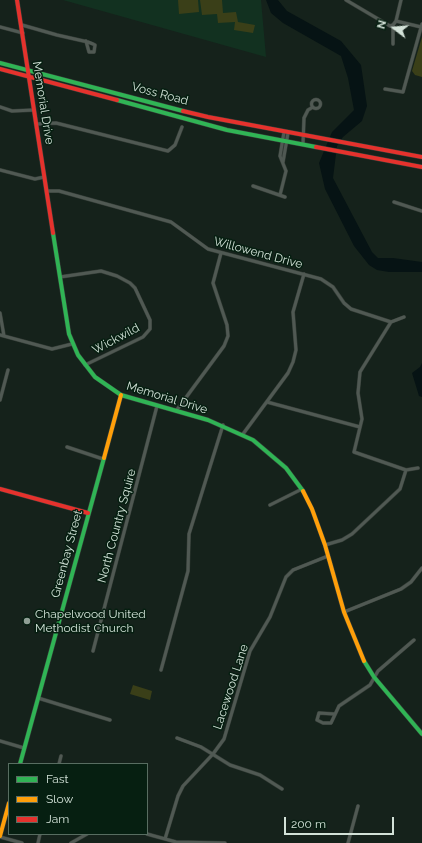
<!DOCTYPE html>
<html>
<head>
<meta charset="utf-8">
<style>
	body { margin:0 }
	#map { position:relative; width:422px; height:843px; overflow:hidden; background:#15221b; font-family:Raleway,sans-serif }
	canvas { display:block }
	.legend { position:absolute; left:8px; top:763px; width:140px; height:72px; box-sizing:border-box; background:#061f11; border:1px solid #586d61; margin:0; padding:5px 7px; list-style:none; font-size:12px; color:#d3e2d8 }
	.legend li { display:flex; align-items:center; gap:8px; height:20px }
	.legend b { width:20px; border:1px solid #586d61 }
	.north { position:absolute; left:374px; top:8px; width:40px; height:40px; -webkit-text-stroke:3px #061f11; paint-order:stroke; rotate:286deg; font-size:11px; font-weight:700; line-height:16px; text-align:center; color:#d3e2d8 }
	.north::after { content:''; display:block; margin:auto; width:14px; height:18px; background:#d3e2d8; clip-path:polygon(50% 0,100% 100%,50% 72%,0 100%) }
	.scale { position:absolute; left:284px; top:817px; width:110px; height:18px; box-sizing:border-box; border:2px solid #d3e2d8; border-top:0; padding-left:5px; font-size:12px; line-height:14px; white-space:nowrap; color:#d3e2d8; -webkit-text-stroke:3px #061f11; paint-order:stroke }
</style>
</head>
<body>
<div id="map">
<canvas width="422" height="843"></canvas>
<ul class="legend">
<li><b style="height:5px;background:#30b455"></b>Fast</li>
<li><b style="height:5px;background:#ff9f0a"></b>Slow</li>
<li><b style="height:5px;background:#e5322d"></b>Jam</li>
</ul>
<div class="north">N</div>
<div class="scale">200 m</div>
</div>
<script>
const context = document.querySelector('canvas').getContext('2d');
context.lineJoin = 'round';
function fill(path, color) {
  context.fillStyle = color;
  context.fill(path, 'evenodd');
}
function toPath(rows) {
  const path = new Path2D();
  for (const r of rows) {
    if (r.length === 3) {
      path.moveTo(r[0] + r[2], r[1]);
      path.arc(r[0], r[1], r[2], 0, 2 * Math.PI);
      continue;
    }
    path.moveTo(r[0], r[1]);
    for (let i = 2; i < r.length; i += 2) path.lineTo(r[i], r[i + 1]);
  }
  return path;
}
function stroke(path, color, width, dash) {
  context.strokeStyle = color;
  context.lineWidth = width;
  context.lineCap = dash ? 'butt' : 'round';
  context.setLineDash(dash || []);
  context.stroke(path);
}
function write(font, color, halo, rows, align = 'center') {
  context.font = font + ' Raleway,sans-serif';
  context.lineWidth = 3;
  context.setLineDash([]);
  context.textBaseline = 'middle';
  context.strokeStyle = halo;
  context.fillStyle = color;
  for (const [text, x, y, turn = 0] of rows) {
    context.save();
    context.translate(x, y);
    context.rotate((+turn || 0) * Math.PI / 180);
    context.textAlign = isNaN(turn) ? turn : align;
    if (halo) context.strokeText(text, 0, 0);
    context.fillText(text, 0, 0);
    context.restore();
  }
}
fill(toPath([
	[63,0,261,0,266,57]
]), '#123120');
fill(toPath([
	[178,0,198,0,199,12,179,14],
	[200,0,222,0,223,13,236,12,238,22,255,25,253,33,234,30,235,22,218,23,217,14,202,15],
	[422,37,422,77,415,75,412,71],
	[133,685,152,691,150,700,130,694]
]), '#3a3f18');
fill(toPath([
	[266,0,278,0,287,11,341,41,361,65,367,106,362,121,343,137,337,146,333,178,372,252,378,258,393,258,422,262,422,272,389,272,377,270,369,265,354,246,325,189,319,163,332,132,354,110,348,78,341,56,283,23,271,13],
	[422,363,422,397,419,396,412,373,420,367]
]), '#061314');
const street = toPath([
	[346,0,390,26,393,25,396,21,401,0],
	[396,21,421,27],
	[22,25,57,35,88,42,93,44,95,45,94,52,89,52,86,41],
	[393,25,393,44],
	[0,27,23,33],
	[385,89,403,92,422,24],
	[316,104,4.5],
	[0,107,12,111,34,110],
	[37,124,56,123,168,151,175,145,182,127],
	[303,144,304,118,308,110,313,107],
	[283,162,288,133],
	[0,170,35,179,44,177],
	[253,186,285,197],
	[47,191,59,191,171,222,208,249,321,279,333,287,344,303,351,309,391,322],
	[280,195,286,171,280,156,284,132],
	[394,202,422,211],
	[60,277,101,271,117,276,130,283,135,288,150,320,150,329,143,337,85,365],
	[0,313,4,336],
	[404,317,391,322,360,372,358,393,362,419,354,452,406,470,418,468],
	[0,335,52,349,72,344],
	[0,400,8,370],
	[267,402,360,427],
	[176,411,224,346,228,336,227,325,213,283,221,253],
	[243,434,288,373,293,362,296,350,293,312,304,274],
	[67,447,103,459],
	[270,505,302,489],
	[325,545,342,540,352,534,400,489,406,470],
	[344,612,401,589,411,582,422,568],
	[93,651,157,406],
	[161,670,188,571,189,534,223,425],
	[38,698,110,720],
	[334,714,319,713,317,720,323,723,331,723,339,706,370,685,378,671,414,640],
	[177,738,201,747,230,765,260,775,282,789],
	[0,741,24,748],
	[59,764,61,756],
	[147,834,176,842,225,843],
	[0,837,22,843],
	[165,839,178,796,183,786,213,754,224,739,250,651,270,617,286,577,293,570,328,556],
	[38,843,40,834],
	[71,843,87,834],
	[348,843,358,806]
]);
const fast = toPath([
	[0,63,183,111],
	[117,100,227,130,316,147],
	[53,233,69,334,78,355,95,377,121,395,208,420,253,440,286,468,303,491],
	[364,661,374,677,422,734],
	[20,764,104,458]
]);
const slow = toPath([
	[104,458,121,395],
	[303,491,312,509,325,545,344,612,364,661],
	[0,836,9,803]
]);
const jam = toPath([
	[17,0,53,233],
	[0,69,117,100],
	[183,111,208,117,422,157],
	[316,147,422,167],
	[0,489,88,513]
]);
stroke(street, '#353e38', 4);
stroke(fast, '#353e38', 5);
stroke(slow, '#353e38', 5);
stroke(jam, '#353e38', 5);
stroke(street, '#505953', 3);
stroke(fast, '#30b455', 4);
stroke(slow, '#ff9f0a', 4);
stroke(jam, '#e5322d', 4);
for (const [x, y, r, color] of [
	[27,621,4,"#909f96"]
]) {
  const dot = new Path2D();
  dot.arc(x, y, r, 0, 2 * Math.PI);
  context.fillStyle = color;
  context.fill(dot);
  stroke(dot, '#061f11', 1.5);
}
write('12px', '#d3e2d8', '#061f11', [
	["Voss Road",160,94,15],
	["Memorial Drive",43,103,81],
	["Willowend Drive",258,253,15],
	["Wickwild",116,339,-28],
	["Memorial Drive",167,398,17],
	["North Country Squire",117,526,-75],
	["Greenbay Street",67,554,-75],
	["Lacewood Lane",231,687,-72]
]);
write('12px', '#d3e2d8', '#061f11', [
	["Chapelwood United",35,614],
	["Methodist Church",35,628]
], 'left');
</script>
</body>
</html>
